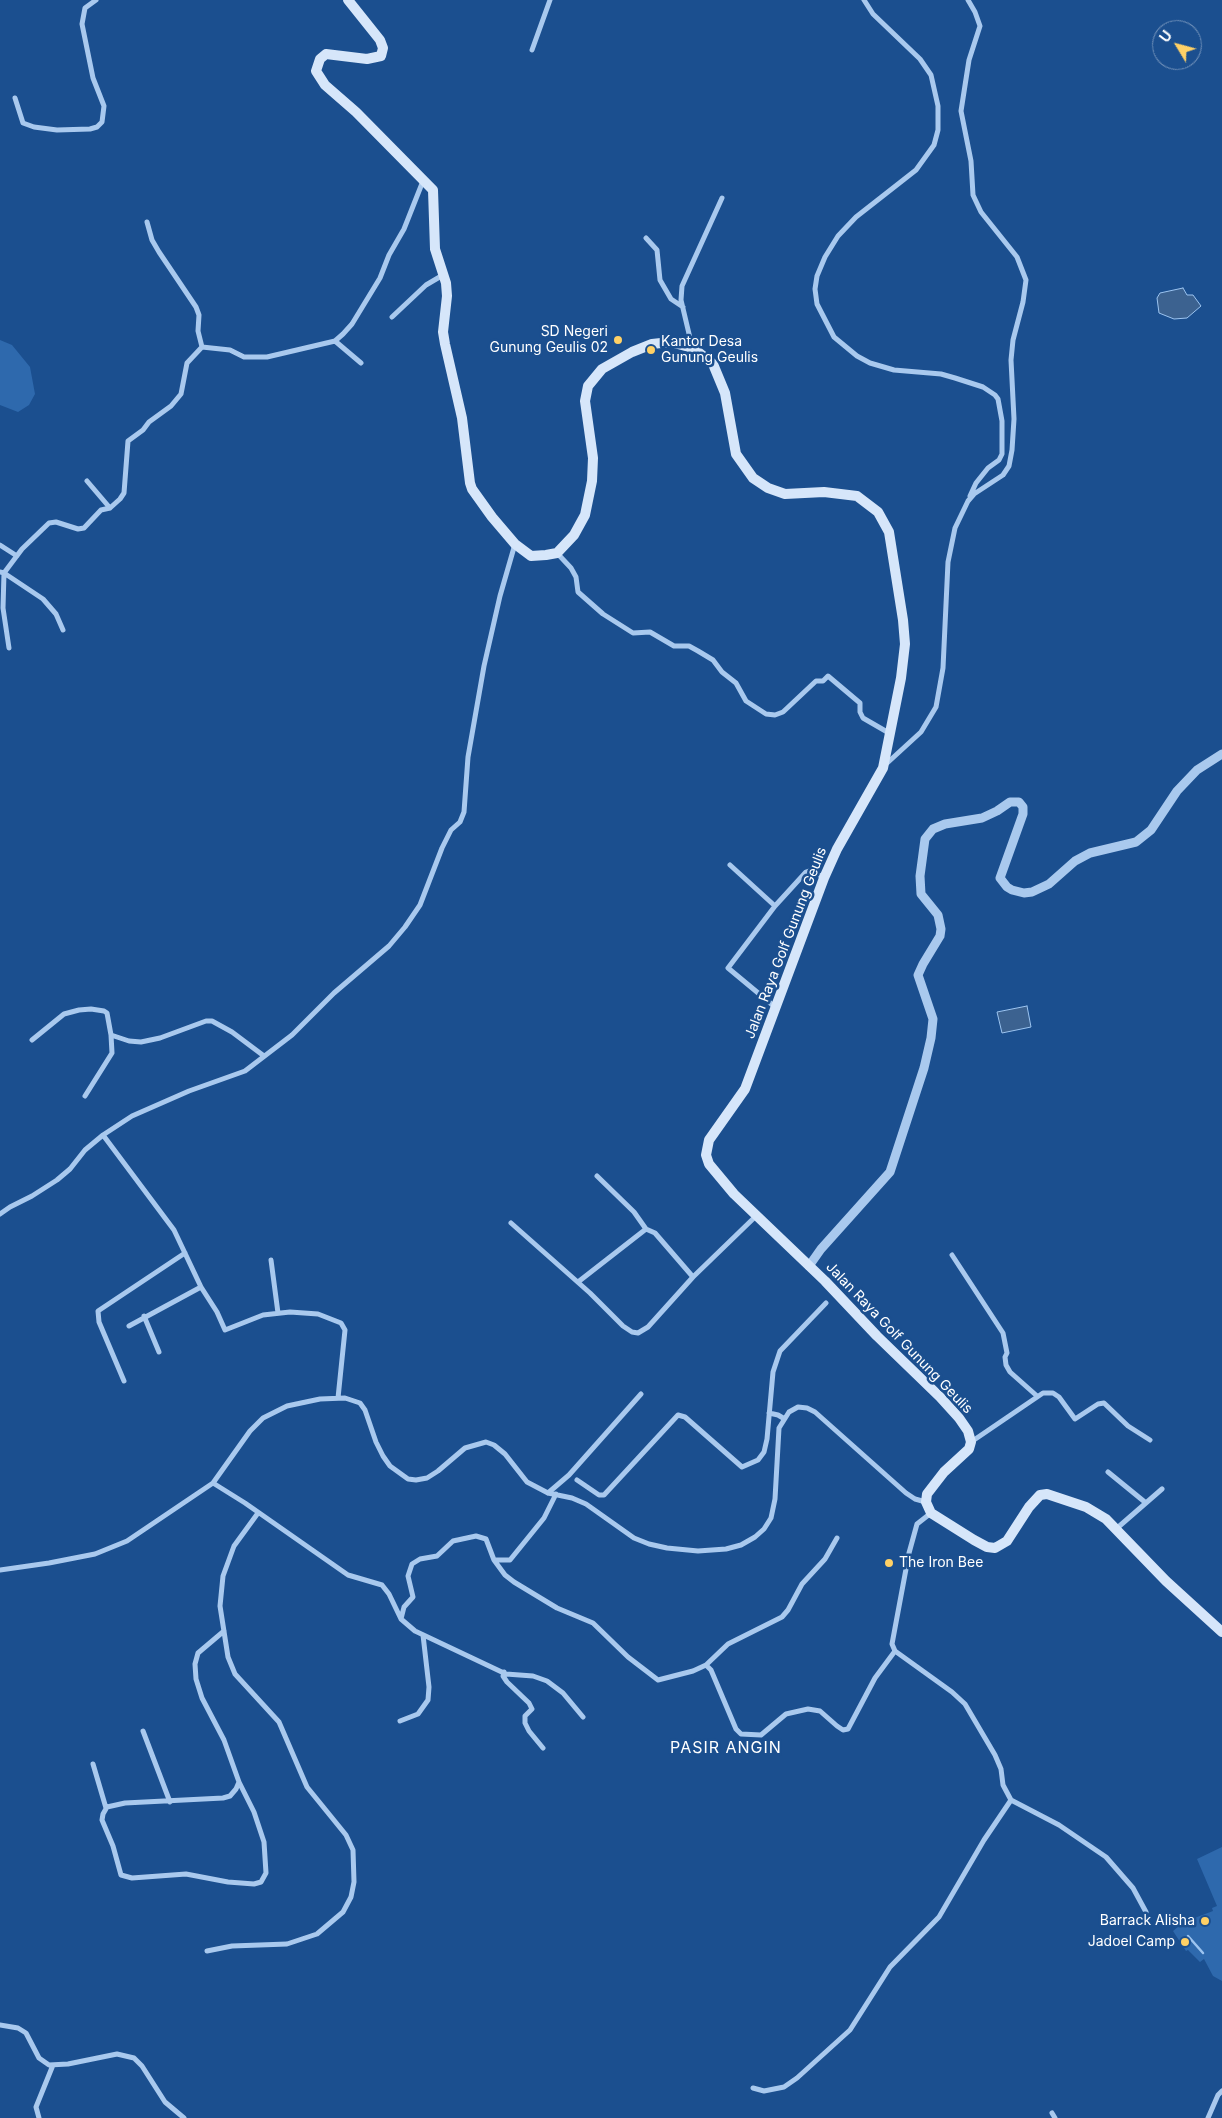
<!DOCTYPE html>
<html>
<head>
<meta charset="utf-8">
<style>
	body { margin:0 }
	#map { position:relative; width:1222px; height:2118px; overflow:hidden; background:#1b4f8f; font-family:Inter,sans-serif }
	canvas { display:block }
	.north { position:absolute; left:1152px; top:20px; width:50px; height:50px; box-sizing:border-box; background:#1b4f8f; border:1px solid #7695bc; border-radius:50%; rotate:307deg; font-size:14px; font-weight:700; line-height:20px; text-align:center; color:#fff }
	.north::after { content:''; display:block; margin:auto; width:18px; height:22px; background:#ffd166; clip-path:polygon(50% 0,100% 100%,50% 72%,0 100%) }
</style>
</head>
<body>
<div id="map">
<canvas width="1222" height="2118"></canvas>
<div class="north">U</div>
</div>
<script>
const context = document.querySelector('canvas').getContext('2d');
context.lineJoin = 'round';
function fill(path, color) {
  context.fillStyle = color;
  context.fill(path, 'evenodd');
}
function toPath(rows) {
  const path = new Path2D();
  for (const r of rows) {
    path.moveTo(r[0], r[1]);
    for (let i = 2; i < r.length; i += 2) path.lineTo(r[i], r[i + 1]);
  }
  return path;
}
function stroke(path, color, width, dash) {
  context.strokeStyle = color;
  context.lineWidth = width;
  context.lineCap = dash ? 'butt' : 'round';
  context.setLineDash(dash || []);
  context.stroke(path);
}
function write(font, color, halo, rows, align = 'center') {
  context.font = font + ' Inter,sans-serif';
  context.lineWidth = 5;
  context.setLineDash([]);
  context.textBaseline = 'middle';
  context.strokeStyle = halo;
  context.fillStyle = color;
  for (const [text, x, y, turn = 0] of rows) {
    context.save();
    context.translate(x, y);
    context.rotate((+turn || 0) * Math.PI / 180);
    context.textAlign = isNaN(turn) ? turn : align;
    if (halo) context.strokeText(text, 0, 0);
    context.fillText(text, 0, 0);
    context.restore();
  }
}
fill(toPath([
	[0,340,12,345,30,367,35,394,29,405,18,412,0,405],
	[1222,1847,1222,1981,1213,1976,1204,1959,1200,1962,1188,1950,1186,1951,1173,1931,1184,1922,1213,1911,1212,1908,1217,1906,1197,1859]
]), '#2e69ad');
const water = toPath([
	[1183,288,1187,295,1193,295,1201,306,1187,318,1174,319,1159,313,1157,298,1160,293,1183,288],
	[1027,1006,1031,1027,1002,1033,997,1012,1027,1006]
]);
fill(water, '#3c6290');
stroke(water, '#9cc4f0', 1);
stroke(toPath([
	[1188,1936,1203,1953]
]), '#9cc4f0', 2.5);
stroke(toPath([
	[864,0,873,14,920,59,931,75,938,106,938,130,934,145,916,170,856,217,838,236,825,257,817,276,815,289,817,304,834,337,857,356,870,363,894,370,941,374,955,378,983,387,995,395,998,399,1002,421,1002,454,999,460,988,468,976,483,970,496],
	[532,50,550,0],
	[15,98,23,123,34,127,57,130,90,129,97,127,102,122,104,106,93,78,82,24,85,8,96,0],
	[147,222,152,240,159,252,196,307,199,315,198,331,202,347],
	[646,238,657,250,660,280,671,299,683,307],
	[392,317,426,285,443,275],
	[335,341,361,363],
	[690,346,690,338,681,300,682,286,722,198],
	[87,481,110,508],
	[0,545,17,556],
	[557,553,571,568,576,577,578,592,603,614,633,633,650,632,674,646,689,646,698,651,713,660,722,672,736,683,746,701,766,714,775,715,783,712,816,681,823,681,828,676,860,703,860,712,863,718,889,733],
	[0,572,4,573,22,549,49,523,56,522,78,529,84,528,101,510,110,508,120,499,124,493,128,441,143,430,149,422,171,406,181,394,187,363,202,347,230,350,244,357,267,357,335,341,343,334,352,324,380,278,389,255,404,229,423,181],
	[9,648,3,608,4,573,43,599,56,614,63,630],
	[885,765,921,732,936,707,943,668,948,562,955,528,968,501,974,494,1003,475,1009,466,1012,450,1014,419,1011,360,1013,340,1023,302,1026,280,1017,257,981,212,973,195,971,161,961,111,969,60,980,26,975,12,968,0],
	[730,865,775,906],
	[775,1007,728,968,775,906,806,872,809,871,824,877],
	[32,1040,64,1014,79,1010,91,1009,104,1011,107,1013,111,1035,129,1041,141,1042,160,1038,206,1021,212,1021,232,1032,264,1056],
	[85,1096,112,1053,111,1035],
	[103,1135,174,1230,201,1287,217,1312,225,1330,263,1315,290,1312,318,1314,341,1323,345,1330,338,1398],
	[597,1176,634,1212,646,1229],
	[0,1214,10,1207,32,1196,57,1180,70,1169,85,1150,103,1135,132,1116,189,1091,245,1071,292,1035,334,993,389,946,405,927,420,905,442,848,451,830,460,822,464,812,468,757,484,666,500,596,515,544],
	[511,1223,590,1293,623,1326,632,1332,638,1333,648,1327,693,1277,756,1216],
	[952,1255,1003,1333,1007,1353,1005,1357,1006,1365,1010,1372,1037,1396],
	[271,1260,278,1313],
	[578,1282,646,1229,655,1233,693,1277],
	[144,1316,159,1352],
	[129,1326,201,1287],
	[124,1381,99,1322,98,1311,185,1253],
	[769,1413,778,1415,783,1418],
	[971,1442,1043,1393,1053,1393,1059,1397,1075,1419,1098,1404,1104,1403,1128,1426,1150,1440],
	[1108,1472,1146,1503],
	[577,1480,599,1495,604,1495,678,1415,685,1417,742,1467,758,1460,764,1452,767,1439,773,1372,780,1351,826,1303],
	[213,1483,245,1503,348,1575,382,1585,389,1594,401,1619,415,1631,506,1674,533,1676,547,1681,563,1693,583,1717],
	[548,1493,569,1475,641,1394],
	[1116,1529,1162,1489],
	[494,1560,505,1575,514,1582,557,1608,593,1623,628,1657,658,1680,693,1671,706,1665,728,1644,782,1617,788,1610,802,1584,825,1559,837,1538],
	[0,1570,49,1563,95,1554,127,1541,213,1483,250,1431,263,1418,287,1406,320,1399,345,1398,360,1403,365,1410,376,1442,383,1456,390,1466,408,1479,416,1480,427,1478,438,1471,465,1448,486,1442,494,1445,505,1454,527,1482,548,1493,572,1498,586,1504,634,1538,649,1544,667,1548,698,1551,726,1549,741,1545,755,1537,764,1529,771,1518,775,1499,779,1428,789,1412,798,1407,807,1408,815,1412,906,1493,915,1499,926,1502],
	[401,1619,404,1607,413,1597,408,1576,412,1564,420,1559,437,1556,453,1541,476,1536,486,1539,494,1560,510,1560,544,1518,556,1494],
	[224,1631,198,1653,195,1664,196,1679,202,1698,224,1740,239,1782,236,1789,230,1796,223,1798,125,1803,107,1807,103,1814,102,1820,113,1846,121,1875,132,1878,186,1874,228,1882,254,1884,261,1882,266,1873,264,1842,254,1812,239,1782],
	[895,1651,952,1692,965,1704,995,1755,1001,1769,1003,1785,1011,1800,1059,1825,1106,1857,1133,1888,1146,1912],
	[706,1665,711,1670,736,1729,741,1734,761,1735,786,1714,808,1709,820,1711,837,1726,843,1730,848,1729,875,1678,895,1651,892,1644,909,1553,917,1524,931,1513],
	[504,1672,503,1676,507,1682,529,1703,532,1709,525,1716,525,1723,529,1731,543,1748],
	[400,1721,418,1714,428,1700,429,1687,423,1635],
	[143,1731,170,1802],
	[93,1764,106,1808],
	[207,1951,232,1946,287,1944,317,1934,343,1912,351,1897,354,1882,353,1850,346,1835,307,1787,279,1722,235,1674,228,1657,220,1606,223,1576,234,1546,258,1513],
	[0,2025,18,2028,26,2033,39,2058,49,2065,68,2064,117,2054,134,2058,142,2066,165,2102,184,2118],
	[753,2088,764,2091,784,2087,797,2078,850,2030,890,1967,939,1917,984,1840,1011,1800],
	[1052,2113,1055,2118],
	[39,2118,36,2107,53,2065],
	[1208,2118,1218,2095,1222,2091]
]), '#a9c9ee', 5);
stroke(toPath([
	[809,1266,821,1249,890,1172,924,1068,931,1038,933,1019,918,975,923,964,940,936,941,929,938,915,921,894,920,876,925,839,933,829,945,824,982,818,997,811,1010,802,1019,802,1023,807,1023,814,1000,878,1007,887,1012,890,1024,893,1032,892,1049,884,1075,861,1090,853,1136,842,1151,830,1177,791,1197,770,1222,754]
]), '#a9c9ee', 9);
stroke(toPath([
	[348,0,380,40,383,48,381,56,367,59,326,54,320,59,316,71,325,85,356,112,433,190,435,249,446,283,447,296,443,332,445,344,462,418,470,483,472,489,492,517,515,544,531,556,546,555,557,553,574,535,585,515,592,481,593,458,585,401,588,386,602,369,632,352,652,344,670,342,693,348,713,364,725,393,736,454,753,478,768,488,785,494,824,492,857,496,878,512,889,532,903,620,905,644,901,678,883,768,837,849,824,878,745,1089,709,1140,706,1155,709,1164,734,1194,825,1281,877,1336,940,1397,959,1418,968,1431,971,1442,969,1449,944,1472,927,1494,926,1502,931,1513,974,1540,987,1547,995,1548,1007,1541,1029,1507,1040,1495,1047,1494,1086,1507,1106,1519,1166,1581,1222,1632]
]), '#d6e6fa', 10);
for (const [x, y, r, color] of [
	[618,340,5,"#ffd166"],
	[651,350,5,"#ffd166"],
	[889,1563,5,"#ffd166"],
	[1205,1921,5,"#ffd166"],
	[1185,1942,5,"#ffd166"]
]) {
  const dot = new Path2D();
  dot.arc(x, y, r, 0, 2 * Math.PI);
  context.fillStyle = color;
  context.fill(dot);
  stroke(dot, '#1b4f8f', 2);
}
write('14px', '#fff', '#1b4f8f', [
	["SD Negeri",608,332],
	["Gunung Geulis 02",608,348],
	["Kantor Desa",661,342,"left"],
	["Gunung Geulis",661,358,"left"],
	["The Iron Bee",899,1563,"left"],
	["Barrack Alisha",1195,1921],
	["Jadoel Camp",1175,1942]
], 'right');
write('14px', '#fff', '#1b4f8f', [
	["Jalan Raya Golf Gunung Geulis",786,943,-69],
	["Jalan Raya Golf Gunung Geulis",899,1338,46]
]);
context.letterSpacing = '1px';
write('16px', '#fff', '#1b4f8f', [
	["PASIR ANGIN",726,1748]
]);
context.letterSpacing = '0px';
</script>
</body>
</html>
